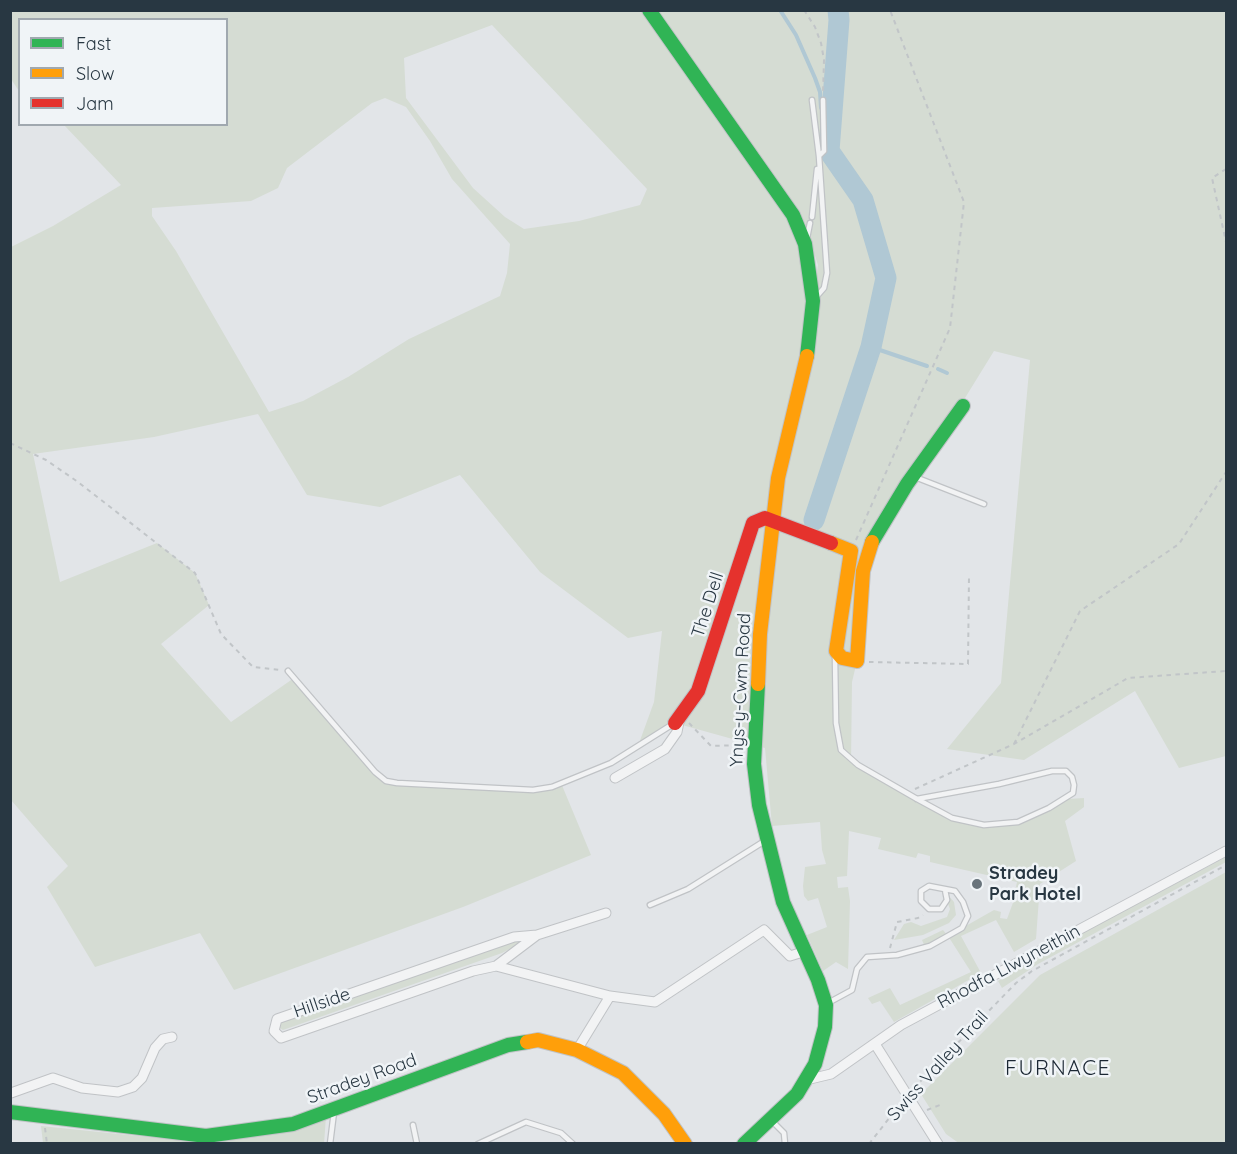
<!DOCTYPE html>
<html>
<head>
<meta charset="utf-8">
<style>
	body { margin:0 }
	#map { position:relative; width:1237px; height:1154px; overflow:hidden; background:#e2e5e8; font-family:Quicksand,sans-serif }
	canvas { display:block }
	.frame { position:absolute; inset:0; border:12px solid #283742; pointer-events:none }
	.legend { position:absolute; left:18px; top:18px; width:210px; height:108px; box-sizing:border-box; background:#f0f4f7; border:2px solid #a0a8af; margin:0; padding:8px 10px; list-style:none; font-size:18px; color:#283742 }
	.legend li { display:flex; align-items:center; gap:12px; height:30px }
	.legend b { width:30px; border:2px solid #a0a8af }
</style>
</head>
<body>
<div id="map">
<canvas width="1237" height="1154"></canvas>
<div class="frame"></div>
<ul class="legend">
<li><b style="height:8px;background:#30b455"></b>Fast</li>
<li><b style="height:8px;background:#ff9f0a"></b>Slow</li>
<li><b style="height:8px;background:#e5322d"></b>Jam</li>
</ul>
</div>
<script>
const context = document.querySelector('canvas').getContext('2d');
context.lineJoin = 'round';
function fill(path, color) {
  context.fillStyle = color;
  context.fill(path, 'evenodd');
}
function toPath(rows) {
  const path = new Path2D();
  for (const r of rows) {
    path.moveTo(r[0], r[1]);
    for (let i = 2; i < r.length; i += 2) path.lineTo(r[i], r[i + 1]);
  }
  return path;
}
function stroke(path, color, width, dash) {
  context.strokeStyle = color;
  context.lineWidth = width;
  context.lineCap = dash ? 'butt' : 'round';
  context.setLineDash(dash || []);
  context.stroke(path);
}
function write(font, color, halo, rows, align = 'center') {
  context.font = font + ' Quicksand,sans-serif';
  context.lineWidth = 5;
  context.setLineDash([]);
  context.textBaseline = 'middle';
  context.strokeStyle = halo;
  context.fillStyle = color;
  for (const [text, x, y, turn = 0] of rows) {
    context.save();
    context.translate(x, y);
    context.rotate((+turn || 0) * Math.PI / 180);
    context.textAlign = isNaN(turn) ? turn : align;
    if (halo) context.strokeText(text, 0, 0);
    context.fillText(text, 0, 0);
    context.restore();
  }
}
fill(toPath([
	[10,11,649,11,793,215,813,297,818,265,803,219,659,11,1226,11,1226,756,1179,768,1135,691,1024,760,947,749,1001,683,1030,360,994,351,868,555,857,661,852,682,851,763,942,814,969,825,985,826,1019,823,1068,799,1084,798,1084,807,1065,821,1076,861,1040,884,1036,939,1014,952,996,920,961,936,981,973,894,1022,880,1001,872,1004,868,998,890,988,900,1005,971,972,948,936,925,947,922,940,943,930,948,936,994,910,1001,912,1000,918,1007,919,1014,900,1026,902,1027,895,1015,892,1017,882,930,862,930,856,918,853,916,858,878,849,881,838,849,831,847,876,837,877,838,888,848,887,850,901,848,969,836,962,823,971,807,935,827,927,818,898,808,901,804,896,803,886,805,867,826,864,822,850,820,822,772,826,765,748,675,723,638,746,654,702,662,631,628,638,540,572,460,475,380,507,307,495,258,414,154,437,33,454,60,582,157,543,195,573,209,605,161,644,231,722,294,678,386,781,533,790,561,783,591,855,463,907,234,990,200,933,95,967,47,887,68,866,11,800,11,247,53,226,121,185,64,125,226,124,226,20,20,20,19,91,11,79],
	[492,25,647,189,640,205,579,221,524,229,505,217,473,188,406,98,404,58],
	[385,98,406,107,430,141,452,179,510,244,507,273,500,296,409,339,348,377,303,401,269,412,176,251,152,216,152,208,251,201,278,188,287,168,372,103],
	[1226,857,1226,862,1038,964,1002,988,998,981,1054,948],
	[1226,872,1226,1143,960,1144,946,1134,921,1094,1040,975],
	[948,895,954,902,956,915,949,923,923,935,894,940,904,924,911,922,921,926,947,917,950,909,945,896],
	[515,939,521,940,521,943,502,953,283,1030,278,1027,281,1022],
	[326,1116,324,1144,43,1143,41,1126,206,1143,295,1129]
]), '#d5dcd3');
stroke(toPath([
	[780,10,796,35,815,78,820,92,821,108],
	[871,347,927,366],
	[938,369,947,373]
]), '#b0c8d4', 4);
stroke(toPath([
	[814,520,871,347,886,278,863,200,829,151,839,20,838,10]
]), '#b0c8d4', 21);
const lane = toPath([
	[812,100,819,156,827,273,824,288,817,296],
	[820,155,824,151,823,100],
	[812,217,817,169],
	[807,238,810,223],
	[915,477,984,504],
	[835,657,836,723,841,750,858,765,917,799,952,818,984,825,1018,822,1049,808,1073,793,1074,785,1072,777,1066,771,1052,771,999,784,917,799],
	[288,671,375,772,386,781,397,783,533,790,552,787,611,763,673,724],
	[650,905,688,889,763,842],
	[828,1003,852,990,857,969,867,957,897,955,930,946,962,928,968,916,963,902,955,891,929,886,921,891,921,901,929,909,941,909,947,900,945,890],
	[772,1121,784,1133,785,1144],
	[413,1125,417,1144],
	[330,1144,334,1112],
	[478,1144,526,1122,561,1133,573,1144]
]);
const street = toPath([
	[615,778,665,749,677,732,680,717],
	[537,935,496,966,473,971,281,1038,274,1031,277,1019,514,937,537,935,606,913],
	[496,966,610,996,655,1002,764,930,790,956,806,951],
	[875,1044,938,1144],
	[577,1050,610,996],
	[806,1080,831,1074,901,1025,1226,851],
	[11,1093,53,1078,82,1088,118,1092,133,1087,142,1078,155,1048,163,1039,172,1037]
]);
const fast = toPath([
	[649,10,793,215,805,244,813,301,807,356],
	[872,542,907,484,963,406],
	[10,1112,206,1136,293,1124,508,1045,527,1042],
	[744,1144,797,1094,815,1064,825,1027,826,1005,818,980,783,902,759,805,754,764,758,684]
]);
const slow = toPath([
	[831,543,851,551,836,651,842,658,857,661,863,571,872,542],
	[758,684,760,634,778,478,807,356],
	[527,1042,538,1040,577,1050,623,1073,664,1114,685,1144]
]);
const jam = toPath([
	[675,723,698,691,753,523,765,518,831,543]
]);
stroke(lane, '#c0c3c6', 7);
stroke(street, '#c0c3c6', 11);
stroke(fast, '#c0c3c6', 16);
stroke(slow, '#c0c3c6', 16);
stroke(jam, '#c0c3c6', 16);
stroke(toPath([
	[804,10,815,27,821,43,824,60,823,93],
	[1226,169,1212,178,1226,242],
	[10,443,46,460,78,482,195,573,221,634,253,667,280,670],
	[856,540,950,328,964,202,890,10],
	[869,662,968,664,969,576],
	[689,723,711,746,743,745],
	[1014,744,1080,611,1179,544,1226,472],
	[915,789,1014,744,1128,678,1226,671],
	[890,948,897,922,918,918,923,915],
	[914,1088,1016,983,1032,971,1226,865],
	[927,1110,940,1105],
	[45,1128,47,1144],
	[869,1144,901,1103]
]), '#c1c5c8', 2, [4.5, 4.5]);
stroke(lane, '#f2f3f4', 4.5);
stroke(street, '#f2f3f4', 9);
stroke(fast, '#30b455', 14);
stroke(slow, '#ff9f0a', 14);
stroke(jam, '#e5322d', 14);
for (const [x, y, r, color] of [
	[977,884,6,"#69747c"]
]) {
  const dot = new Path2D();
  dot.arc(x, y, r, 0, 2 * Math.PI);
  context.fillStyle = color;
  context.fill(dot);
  stroke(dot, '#f0f4f7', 2);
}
write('18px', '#283742', '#f0f4f7', [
	["The Dell",708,605,-72],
	["Ynys-y-Cwm Road",741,690,-87],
	["Rhodfa Llwyneithin",1009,967,-28],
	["Hillside",322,1003,-19],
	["Swiss Valley Trail",938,1066,-48],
	["Stradey Road",362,1079,-20]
]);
write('bold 18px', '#283742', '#f0f4f7', [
	["Stradey",989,874],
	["Park Hotel",989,895]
], 'left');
context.letterSpacing = '1.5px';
write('21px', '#1b2733', '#f0f4f7', [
	["FURNACE",1058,1069]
]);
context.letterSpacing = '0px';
</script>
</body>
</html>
